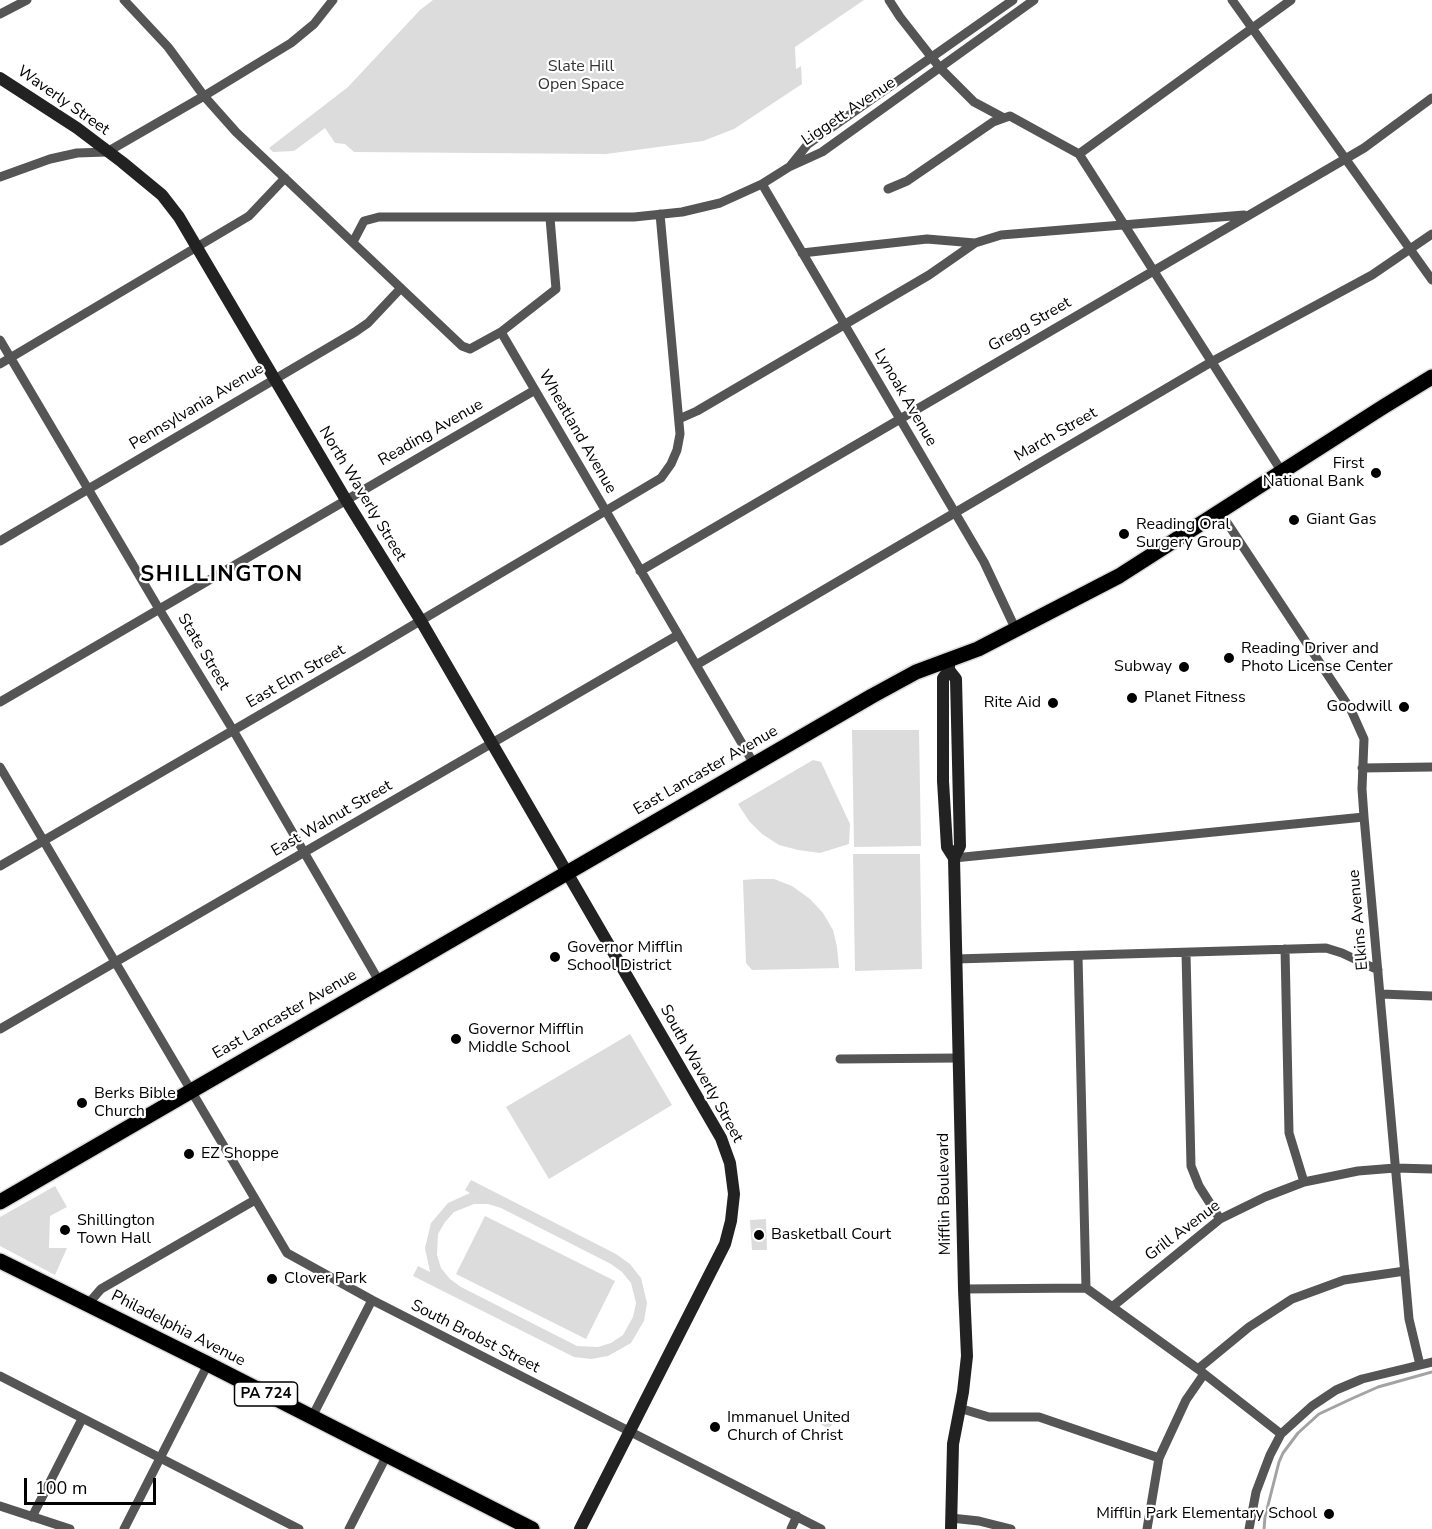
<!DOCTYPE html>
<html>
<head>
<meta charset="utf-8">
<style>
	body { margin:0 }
	#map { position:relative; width:1432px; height:1529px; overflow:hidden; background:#fff; font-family:"Nunito Sans",sans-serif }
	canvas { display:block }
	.scale { position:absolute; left:24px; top:1478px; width:132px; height:27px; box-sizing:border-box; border:3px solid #000; border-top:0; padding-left:8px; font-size:18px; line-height:21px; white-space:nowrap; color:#000; -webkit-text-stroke:4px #fff; paint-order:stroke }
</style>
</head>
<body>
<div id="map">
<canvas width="1432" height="1529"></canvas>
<div class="scale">100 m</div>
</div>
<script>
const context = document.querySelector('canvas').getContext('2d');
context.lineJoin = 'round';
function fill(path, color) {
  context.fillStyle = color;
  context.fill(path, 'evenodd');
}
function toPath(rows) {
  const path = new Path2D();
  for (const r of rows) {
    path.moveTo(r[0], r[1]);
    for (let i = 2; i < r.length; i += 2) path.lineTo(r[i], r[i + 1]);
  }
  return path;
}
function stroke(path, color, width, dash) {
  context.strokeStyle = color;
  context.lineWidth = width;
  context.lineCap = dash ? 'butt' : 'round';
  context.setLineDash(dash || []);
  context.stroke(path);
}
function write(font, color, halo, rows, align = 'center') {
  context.font = font + ' "Nunito Sans",sans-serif';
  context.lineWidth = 4.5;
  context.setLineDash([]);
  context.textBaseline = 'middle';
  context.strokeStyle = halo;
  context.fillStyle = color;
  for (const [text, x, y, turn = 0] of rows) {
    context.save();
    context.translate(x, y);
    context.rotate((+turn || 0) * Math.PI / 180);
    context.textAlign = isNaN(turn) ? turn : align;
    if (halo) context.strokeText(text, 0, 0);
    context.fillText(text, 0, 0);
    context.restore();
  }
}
fill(toPath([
	[433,0,864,0,795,47,796,69,801,66,802,84,734,129,703,141,606,154,354,152,345,144,335,143,325,128,294,151,273,152,269,148,348,87,420,10],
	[852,730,919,730,921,846,854,847],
	[813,760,821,762,850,824,849,844,820,853,798,850,779,845,762,834,749,821,738,804],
	[853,854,920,854,922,969,855,971],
	[756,879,774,879,792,886,810,899,823,913,833,930,837,947,839,968,752,970,746,963,743,880],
	[630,1034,672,1105,549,1179,506,1107],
	[471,1180,616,1254,630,1264,641,1278,647,1303,644,1321,631,1343,608,1356,591,1359,574,1357,413,1276,418,1266,430,1272,425,1248,431,1223,448,1203,470,1193,465,1190],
	[474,1204,488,1204,501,1208,611,1264,622,1272,631,1283,636,1303,633,1317,623,1335,611,1343,598,1347,577,1346,461,1287,450,1279,441,1268,437,1255,438,1234,445,1222,454,1212],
	[55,1186,67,1207,50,1216,49,1248,67,1248,55,1275,0,1246,0,1217],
	[485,1216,615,1281,586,1339,456,1274],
	[766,1219,767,1250,752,1250,750,1220],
	[825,1410,839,1417,828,1429,816,1421]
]), '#dcdcdc');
stroke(toPath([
	[1264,1529,1265,1517,1279,1462,1283,1453,1298,1433,1319,1414,1351,1399,1378,1387,1432,1372]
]), '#a3a3a3', 3);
const primary = toPath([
	[0,1202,872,696,916,672,978,649,1119,576,1383,407,1432,377],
	[0,1261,208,1364,532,1529]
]);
stroke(primary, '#dbdbdb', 18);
stroke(toPath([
	[124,0,168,47,204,96,236,132,462,346,470,349,501,332,556,289,550,218],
	[889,0,900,17,940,68,974,102,1004,118,1010,116,1079,154,1282,472],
	[1232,0,1432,280],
	[0,14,27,0],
	[1079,154,1291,0],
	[791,165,808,144,1013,0],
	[0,177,50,159,77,153,107,152,204,96,291,43,314,24,333,0],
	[762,184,984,562,1016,630],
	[888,189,907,181,993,122,1004,118],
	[353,242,364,221,379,217,634,217,682,212,720,203,762,184,789,167,822,152,1034,0],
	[802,253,927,239,975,243,1001,235,1244,215],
	[501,332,754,764],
	[0,340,159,609,233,730,379,981],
	[0,364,249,216,285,178],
	[679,419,697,411,929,275,975,243],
	[1220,512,1351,710,1364,739,1362,789,1364,817,1409,1319,1420,1365],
	[0,541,355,332,368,323,401,288],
	[640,571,1364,148,1432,98],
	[696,665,1213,361,1372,275,1432,234],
	[0,702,535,390],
	[0,767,287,1253,372,1300,821,1529],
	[1362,768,1432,767],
	[954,858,1364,817],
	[0,866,361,656,661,478,671,464,677,450,680,434,660,214],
	[1285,949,1289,1133,1304,1182],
	[1186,953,1191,1166,1199,1186,1220,1219],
	[1078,956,1086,1288],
	[956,959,1326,948,1342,953,1378,970],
	[1381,994,1432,996],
	[0,1029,678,635],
	[840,1059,958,1058],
	[964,1289,1086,1288,1198,1369,1281,1434],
	[88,1304,101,1289,255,1200],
	[1112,1307,1220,1219,1265,1197,1304,1182,1358,1171,1395,1168,1432,1169],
	[1198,1369,1249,1327,1292,1299,1344,1280,1405,1271],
	[0,1376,299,1529],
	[959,1408,989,1417,1039,1417,1159,1458],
	[312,1417,372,1300],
	[0,1506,70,1529],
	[32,1517,82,1419],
	[951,1518,979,1521,1011,1529],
	[124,1529,208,1364],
	[349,1529,387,1455],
	[791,1529,797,1516],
	[1147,1529,1159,1458,1186,1400,1204,1374],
	[1249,1529,1256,1492,1270,1455,1281,1434,1312,1406,1336,1390,1362,1379,1432,1362]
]), '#555', 9);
stroke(toPath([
	[0,78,77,128,122,162,162,195,179,217,346,500,421,621,721,1138,730,1163,734,1194,731,1221,725,1244,580,1529],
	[949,660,949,670,956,679,960,846,954,858,964,1289,967,1356,963,1392,953,1444,951,1529],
	[949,670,943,678,943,781,947,847,954,858]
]), '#222', 12);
stroke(primary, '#000', 15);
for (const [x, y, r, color] of [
	[1376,473,6,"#000"],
	[1294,520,6,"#000"],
	[1124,534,6,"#000"],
	[1229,658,6,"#000"],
	[1184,667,6,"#000"],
	[1132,698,6,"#000"],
	[1053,703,6,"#000"],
	[1404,707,6,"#000"],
	[555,957,6,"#000"],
	[456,1039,6,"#000"],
	[82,1103,6,"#000"],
	[189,1154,6,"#000"],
	[65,1230,6,"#000"],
	[759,1235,6,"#000"],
	[272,1279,6,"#000"],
	[715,1427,6,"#000"],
	[1329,1514,6,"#000"]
]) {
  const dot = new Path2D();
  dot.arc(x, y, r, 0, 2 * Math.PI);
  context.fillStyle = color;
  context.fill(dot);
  stroke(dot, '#fff', 2);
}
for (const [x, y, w] of [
	[266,1394,63]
]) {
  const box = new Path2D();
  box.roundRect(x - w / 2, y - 12, w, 24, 4.5);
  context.fillStyle = '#fff';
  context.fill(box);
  stroke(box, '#000', 1.5);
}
write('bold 15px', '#000', null, [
	["PA 724",266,1394]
]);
write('16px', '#333', '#fff', [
	["Slate Hill",581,67],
	["Open Space",581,85]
]);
write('16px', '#000', '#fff', [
	["Waverly Street",63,101,35],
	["Liggett Avenue",849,112,-34],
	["Gregg Street",1030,325,-30],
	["Lynoak Avenue",905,398,60],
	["Pennsylvania Avenue",197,407,-31],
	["Wheatland Avenue",577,432,60],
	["Reading Avenue",431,433,-30],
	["March Street",1056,435,-30],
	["North Waverly Street",362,494,59],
	["State Street",203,652,59],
	["East Elm Street",296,677,-30],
	["East Lancaster Avenue",706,771,-30],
	["East Walnut Street",332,819,-30],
	["Elkins Avenue",1359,920,-95],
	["East Lancaster Avenue",285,1015,-30],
	["South Waverly Street",701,1074,61],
	["Mifflin Boulevard",945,1194,-91],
	["Grill Avenue",1183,1231,-37],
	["Philadelphia Avenue",178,1329,27],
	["South Brobst Street",475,1337,27]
]);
write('16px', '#000', '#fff', [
	["First",1364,464,"right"],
	["National Bank",1364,482,"right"],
	["Giant Gas",1306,520],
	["Reading Oral",1136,525],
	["Surgery Group",1136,543],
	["Reading Driver and",1241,649],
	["Photo License Center",1241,667],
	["Subway",1172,667,"right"],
	["Planet Fitness",1144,698],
	["Rite Aid",1041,703,"right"],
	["Goodwill",1392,707,"right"],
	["Governor Mifflin",567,948],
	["School District",567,966],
	["Governor Mifflin",468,1030],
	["Middle School",468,1048],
	["Berks Bible",94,1094],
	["Church",94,1112],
	["EZ Shoppe",201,1154],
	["Shillington",77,1221],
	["Town Hall",77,1239],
	["Basketball Court",771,1235],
	["Clover Park",284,1279],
	["Immanuel United",727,1418],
	["Church of Christ",727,1436],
	["Mifflin Park Elementary School",1317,1514,"right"]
], 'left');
context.letterSpacing = '1.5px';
write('bold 22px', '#000', '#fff', [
	["SHILLINGTON",222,576]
]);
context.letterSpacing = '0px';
</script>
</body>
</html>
